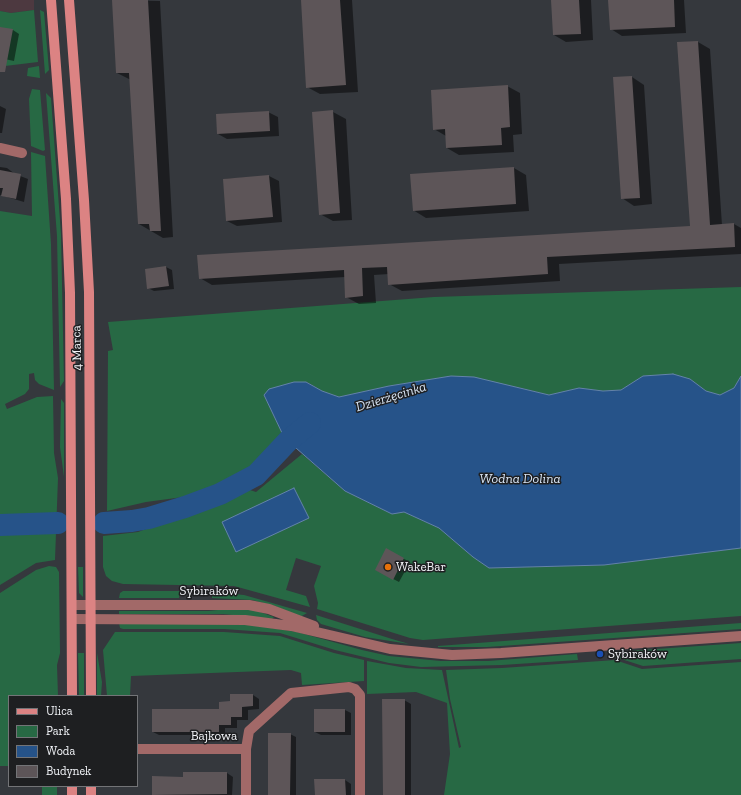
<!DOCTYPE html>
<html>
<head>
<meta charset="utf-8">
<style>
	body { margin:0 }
	#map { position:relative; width:741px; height:795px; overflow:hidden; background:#35383d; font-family:"Zilla Slab",serif }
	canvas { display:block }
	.legend { position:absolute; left:8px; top:695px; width:130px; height:92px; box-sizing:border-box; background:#1e1f21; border:1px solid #737477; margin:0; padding:5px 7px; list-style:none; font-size:12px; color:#f2f4f8 }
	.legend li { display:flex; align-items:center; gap:8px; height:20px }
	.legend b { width:20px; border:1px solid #737477 }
</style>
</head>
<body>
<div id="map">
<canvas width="741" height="795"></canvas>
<ul class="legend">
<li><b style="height:5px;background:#dc8383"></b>Ulica</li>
<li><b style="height:11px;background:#276944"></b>Park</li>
<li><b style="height:11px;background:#265389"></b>Woda</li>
<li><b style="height:11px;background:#5d5558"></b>Budynek</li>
</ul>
</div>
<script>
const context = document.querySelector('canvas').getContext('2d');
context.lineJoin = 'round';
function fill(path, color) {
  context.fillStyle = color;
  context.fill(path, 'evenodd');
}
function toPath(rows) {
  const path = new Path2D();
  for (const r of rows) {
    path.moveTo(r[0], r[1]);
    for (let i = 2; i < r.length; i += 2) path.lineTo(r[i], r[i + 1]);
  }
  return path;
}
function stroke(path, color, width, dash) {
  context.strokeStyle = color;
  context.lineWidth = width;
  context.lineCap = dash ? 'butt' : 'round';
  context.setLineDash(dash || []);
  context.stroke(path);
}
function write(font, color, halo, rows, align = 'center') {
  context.font = font + ' "Zilla Slab",serif';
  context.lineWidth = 3;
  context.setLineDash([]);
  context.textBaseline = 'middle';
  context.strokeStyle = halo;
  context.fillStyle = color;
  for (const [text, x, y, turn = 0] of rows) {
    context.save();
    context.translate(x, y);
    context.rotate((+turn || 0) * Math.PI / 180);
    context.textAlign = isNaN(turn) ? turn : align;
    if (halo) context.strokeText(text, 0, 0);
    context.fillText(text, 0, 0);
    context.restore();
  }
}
fill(toPath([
	[0,0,34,0,34,10,11,13,0,11]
]), '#4d3940');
fill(toPath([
	[34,10,38,62,5,66,0,65,0,11,11,13],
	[40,10,44,12,49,70,45,74],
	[39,66,40,78,27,76,28,68],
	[32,89,40,90,45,150,43,151,31,146,29,99],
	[46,93,51,98,61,234,64,381,60,387,57,236],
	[31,152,45,156,51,244,54,390,39,384,35,380,34,373,29,374,29,389,25,394,5,404,7,409,37,397,53,396,54,453,58,478,55,560,36,563,0,585,0,211,32,216],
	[741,287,741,376,734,388,720,395,706,391,690,379,643,376,621,390,603,391,579,388,549,395,521,388,451,376,389,386,339,397,322,391,307,382,264,395,283,435,252,467,198,495,146,502,107,511,108,351,113,350,108,322,434,297],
	[61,399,64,403,64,477,60,447],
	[302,454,345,491,392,514,404,512,439,528,473,557,489,568,604,565,741,548,741,616,423,640,410,638,317,609,318,603,314,586,321,566,296,558,286,590,306,596,310,607,234,586,123,584,112,581,106,576,103,567,103,536,138,532,247,489,256,492],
	[49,566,56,567,59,572,60,653,57,665,58,696,9,696,9,766,0,766,0,593,36,570],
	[78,567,83,567,83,597,79,593],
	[123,591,180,591,179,598,119,598,120,593],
	[212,592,244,595,307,613,300,617,275,606,252,600,212,598],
	[228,609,252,609,274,617,272,619,223,614,119,614,119,611,208,611],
	[316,615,392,639,409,644,365,637,321,624,317,620],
	[119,623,247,624,297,632,362,650,389,656,441,661,488,661,577,654,578,660,502,665,421,667,389,663,335,650,280,633,224,629,123,629,120,628],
	[741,623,741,629,487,647,438,647,438,646],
	[115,632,224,632,280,636,334,653,364,660,364,681,302,685,301,673,291,670,131,676,130,696,107,696,103,650],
	[741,643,741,659,643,666,615,657,614,652],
	[78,653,84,653,84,696,79,696],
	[97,653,102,682,101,696,97,696],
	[615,660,642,669,741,662,741,795,444,795,450,754,447,703,416,692,367,694,367,661,406,668,442,670,459,748,461,747,450,699,446,670,502,668],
	[42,786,57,786,57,795,42,795]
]), '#276944');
const water = toPath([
	[673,374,690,379,706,391,720,395,734,388,741,376,741,548,604,565,489,568,473,557,439,528,404,512,392,514,345,491,288,441,283,435,264,395,269,389,294,382,306,382,322,391,339,397,389,386,451,376,474,377,549,395,579,388,603,391,621,390,643,376,673,374],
	[294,488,309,518,236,552,222,522,294,488]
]);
fill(water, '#265389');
stroke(water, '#6383aa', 1);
fill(toPath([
	[113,0,160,1,173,237,163,238,139,224,131,80,117,73],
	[302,0,352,0,358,92,320,94,307,87],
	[552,0,591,0,593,40,566,42,554,35],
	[609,0,684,0,686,33,622,36,611,29],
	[0,28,13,30,19,34,14,61,0,58],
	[698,42,710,49,722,225,734,224,741,228,741,254,559,264,560,281,402,291,389,284,389,274,374,275,376,303,359,304,346,297,345,277,212,285,200,278,691,227],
	[632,77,644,85,652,204,634,206,622,198],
	[507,86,520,93,522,134,513,135,514,152,459,155,447,148,446,136,434,129],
	[0,106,6,109,2,133,0,133],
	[268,112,278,117,279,136,227,139,218,134],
	[333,112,346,119,352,220,333,221,320,214,314,113],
	[0,167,7,168,15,174,28,179,24,202,0,195],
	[514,168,526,175,529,211,426,218,413,210],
	[269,176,279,181,282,222,237,226,227,221,224,179],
	[166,267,172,270,174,289,154,291,148,288],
	[387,550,410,562,399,582,376,570],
	[253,695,259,699,259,709,248,710,248,720,237,720,237,728,225,728,225,735,159,735,153,732,220,710,231,702],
	[404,700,411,704,411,795,384,795],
	[345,710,351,713,351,735,321,735,315,732],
	[290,734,296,737,296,795,269,795],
	[227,773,233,777,232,795,153,795,153,777,184,778],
	[315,780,345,780,351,784,351,795,316,795]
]), '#0007');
stroke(toPath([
	[104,523,132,521,149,518,185,507,220,494,256,475,288,441,310,423],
	[0,525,58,523]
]), '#265389', 22);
fill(toPath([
	[112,0,148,0,161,231,150,231,149,224,138,224,129,73,116,73],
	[301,0,340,0,346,85,306,88],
	[551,0,579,0,581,34,553,35],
	[608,0,674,0,675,27,610,30],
	[0,27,13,29,5,72,0,72],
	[698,41,710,225,734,223,735,247,547,257,548,274,388,285,387,267,362,268,363,296,345,298,344,270,199,279,197,255,690,226,677,42],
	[632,76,640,198,621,199,613,77],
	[508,85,510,127,501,128,502,145,446,148,445,129,433,130,431,90],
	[333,110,340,213,319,215,312,112],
	[269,111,270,131,217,134,216,114],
	[514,167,516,204,413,211,410,174],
	[0,170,21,174,16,199,1,196,3,188,0,188],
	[269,175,273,217,226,221,223,179],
	[166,266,169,286,147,289,145,269],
	[386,548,404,558,393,580,375,570],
	[230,694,253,694,253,706,242,707,242,717,231,717,231,725,219,725,219,732,152,732,152,709,219,709,219,702,230,701],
	[382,699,405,699,405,795,383,795],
	[314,709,345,709,345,732,314,732],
	[268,733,291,733,290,795,268,795],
	[183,772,227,772,227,794,152,795,152,776,183,777],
	[314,779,345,779,346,795,315,795]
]), '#5d5558');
stroke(toPath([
	[0,148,22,153],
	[137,749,246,749],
	[246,795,246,749,249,731,291,693,349,687,355,689,360,695,360,795]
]), '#a26968', 10);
stroke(toPath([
	[72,605,249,605,269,609,314,626],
	[72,619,245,620,291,626,390,649,452,655,501,653,741,636]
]), '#a26968', 10);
stroke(toPath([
	[51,0,66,199,70,293,72,696],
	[69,0,84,200,89,292,91,696],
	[72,786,72,795],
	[91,786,91,795]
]), '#dc8383', 10);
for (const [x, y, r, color] of [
	[388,567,4,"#e8710a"],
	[600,654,4,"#1a4fb4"]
]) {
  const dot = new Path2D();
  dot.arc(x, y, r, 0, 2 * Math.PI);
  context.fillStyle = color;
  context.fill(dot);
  stroke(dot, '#1e1f21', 1.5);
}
write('13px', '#f2f4f8', '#1e1f21', [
	["4 Marca",77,348,-91],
	["Sybiraków",209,591],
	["Bajkowa",214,736]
]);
write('13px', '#f2f4f8', '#1e1f21', [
	["WakeBar",396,567],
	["Sybiraków",608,654]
], 'left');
write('italic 14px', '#d8e5f5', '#1e1f21', [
	["Dzierżęcinka",391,397,-17],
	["Wodna Dolina",520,479]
]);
</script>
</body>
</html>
